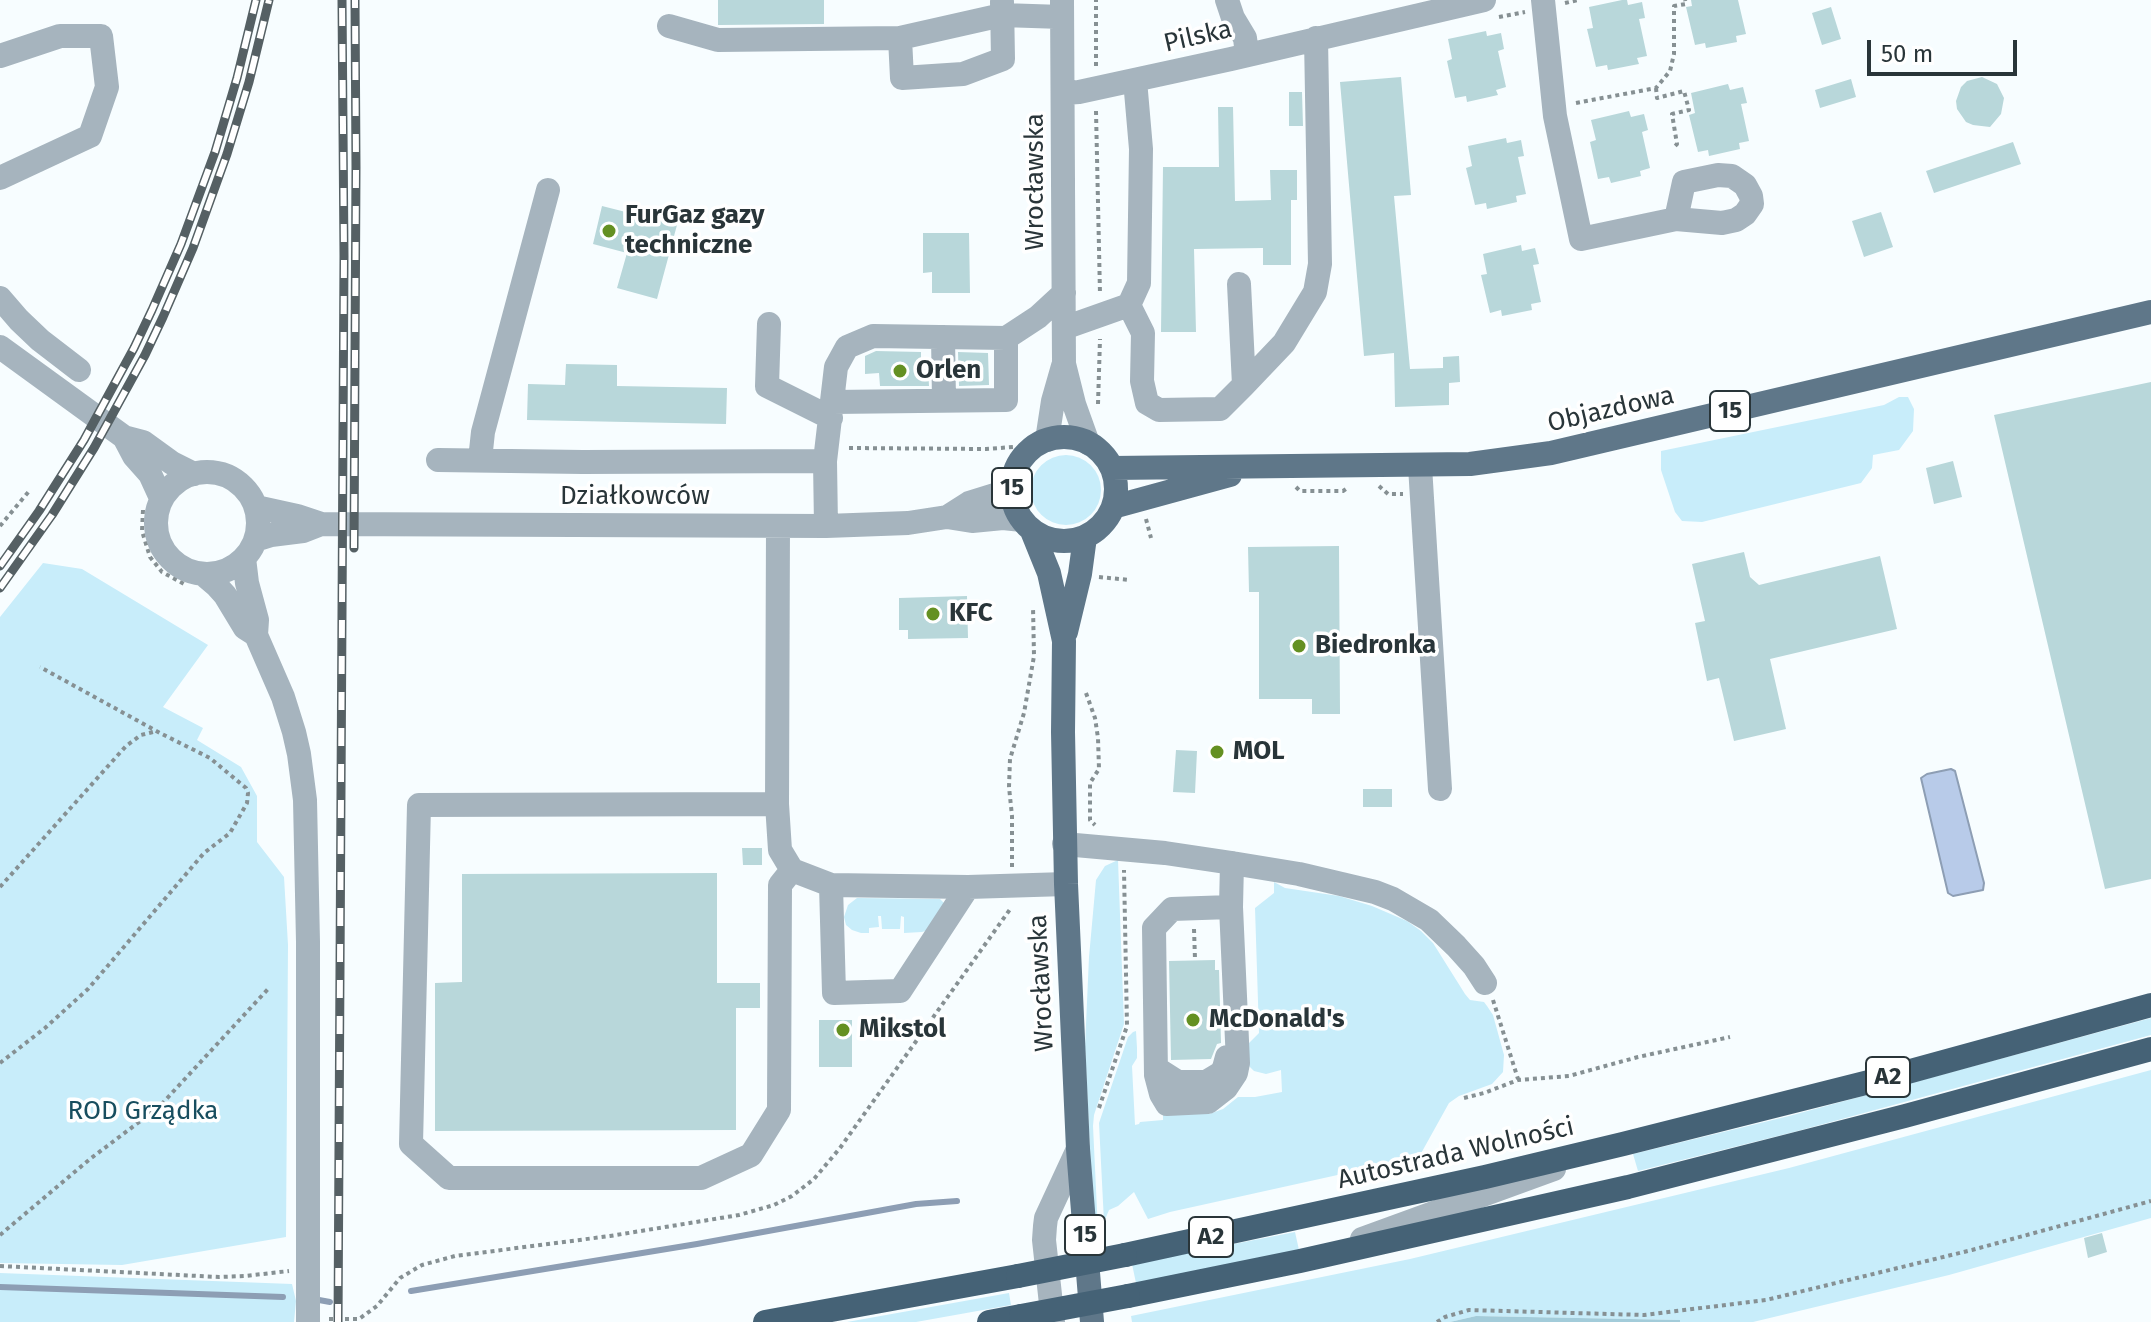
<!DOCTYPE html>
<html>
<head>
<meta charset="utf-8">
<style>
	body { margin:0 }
	#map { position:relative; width:2151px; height:1322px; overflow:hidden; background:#f7fdff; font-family:"Fira Sans",sans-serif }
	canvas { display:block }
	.scale { position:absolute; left:1867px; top:40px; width:150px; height:36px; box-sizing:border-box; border:4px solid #293539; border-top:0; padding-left:10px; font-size:24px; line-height:28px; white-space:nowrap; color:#293539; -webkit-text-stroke:6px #fff; paint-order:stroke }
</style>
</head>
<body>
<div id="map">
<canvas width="2151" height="1322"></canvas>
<div class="scale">50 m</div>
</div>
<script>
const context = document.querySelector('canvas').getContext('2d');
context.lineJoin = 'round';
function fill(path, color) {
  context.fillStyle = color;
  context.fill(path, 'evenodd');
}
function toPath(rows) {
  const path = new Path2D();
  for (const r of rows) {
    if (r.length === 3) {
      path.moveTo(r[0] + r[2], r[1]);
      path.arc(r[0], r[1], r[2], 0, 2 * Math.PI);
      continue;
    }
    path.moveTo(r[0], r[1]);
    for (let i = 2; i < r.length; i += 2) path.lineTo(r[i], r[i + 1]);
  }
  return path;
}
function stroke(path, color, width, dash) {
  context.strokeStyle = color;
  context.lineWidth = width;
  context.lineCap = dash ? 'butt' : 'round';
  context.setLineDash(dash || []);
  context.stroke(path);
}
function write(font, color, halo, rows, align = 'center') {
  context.font = font + ' "Fira Sans",sans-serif';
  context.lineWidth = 7;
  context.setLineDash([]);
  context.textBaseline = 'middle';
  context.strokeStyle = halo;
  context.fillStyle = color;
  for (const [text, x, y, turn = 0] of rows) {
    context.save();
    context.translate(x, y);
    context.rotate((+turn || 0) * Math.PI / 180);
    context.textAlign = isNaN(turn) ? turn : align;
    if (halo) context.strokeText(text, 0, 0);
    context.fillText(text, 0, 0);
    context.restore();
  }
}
fill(toPath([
	[1899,397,1908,397,1914,409,1913,431,1899,450,1873,455,1872,468,1861,483,1702,522,1682,521,1675,512,1661,470,1661,451,1884,405],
	[1066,490,35],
	[43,563,82,569,208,645,163,707,203,728,197,740,241,767,257,796,257,842,284,877,288,945,286,1237,122,1265,0,1263,0,617],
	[1118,860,1124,1024,1094,1115,1093,1126,1098,1231,1094,1232,1085,1047,1089,957,1096,880,1105,866],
	[1274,882,1285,888,1339,896,1372,906,1407,921,1421,931,1433,943,1465,994,1470,1000,1484,1002,1487,1006,1493,1015,1504,1055,1503,1072,1492,1084,1459,1096,1449,1103,1419,1157,1170,1212,1148,1219,1134,1192,1118,1206,1109,1210,1104,1222,1099,1123,1128,1037,1133,1032,1136,1031,1137,1048,1137,1058,1132,1066,1135,1125,1139,1124,1140,1122,1163,1120,1163,1113,1209,1114,1223,1109,1238,1097,1255,1097,1282,1092,1281,1070,1266,1074,1254,1071,1249,1066,1245,1047,1259,1033,1255,908,1274,893],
	[857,898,940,899,945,904,932,929,922,932,904,933,904,917,901,916,900,929,882,929,881,916,878,916,879,927,869,928,869,933,861,933,852,930,846,925,844,917,848,905],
	[2151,1018,2151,1035,1794,1132,1638,1171,1633,1154,1789,1116],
	[2151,1070,2151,1218,1949,1275,1753,1322,1680,1322,1679,1320,1476,1316,1450,1322,1132,1322,1131,1316,1410,1259,1789,1168],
	[1295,1232,1299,1250,1136,1283,1132,1264],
	[0,1273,292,1284,296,1301,294,1322,0,1322],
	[1009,1293,1011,1305,916,1322,847,1322]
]), '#c8edfa');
fill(toPath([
	[1476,1316,1680,1320,1680,1322,1450,1322]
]), '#a3ccda');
const water = toPath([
	[1951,769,1955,771,1984,883,1983,890,1953,896,1948,893,1921,778,1927,774,1951,769]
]);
fill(water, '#b8cbe9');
stroke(water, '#8d9eb4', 2);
stroke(toPath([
	[0,1287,283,1297],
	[411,1291,697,1244,916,1204,957,1201],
	[319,1300,330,1302]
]), '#8d9eb4', 6);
fill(toPath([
	[718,0,824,0,824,24,720,25,718,25],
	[1622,0,1627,0,1628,5,1642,2,1645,18,1639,19,1647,56,1637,58,1639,64,1608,70,1607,65,1596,67,1587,29,1593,28,1589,7],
	[1691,0,1738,0,1746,34,1736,36,1737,42,1706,48,1705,43,1695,45,1686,7,1692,6],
	[1831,7,1841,39,1822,45,1812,13],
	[1486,31,1487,36,1501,33,1504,49,1498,51,1506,87,1496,90,1498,95,1467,102,1466,96,1455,98,1447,61,1452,59,1448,39],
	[1401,77,1411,195,1394,196,1410,369,1443,368,1443,357,1459,356,1460,382,1449,383,1449,405,1395,407,1394,353,1364,356,1340,82],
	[1982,77,1997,84,2004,98,2001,114,1990,127,1973,125,1966,122,1957,109,1956,101,1961,87,1967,81],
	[1851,79,1856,97,1820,108,1815,90],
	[1728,84,1730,90,1743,87,1747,103,1741,104,1749,141,1739,143,1740,149,1709,156,1708,150,1698,152,1689,115,1695,113,1691,93],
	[1289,92,1302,92,1303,126,1289,126],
	[1218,107,1233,107,1235,201,1271,200,1270,170,1297,170,1297,200,1291,200,1291,265,1263,265,1263,248,1194,249,1196,332,1161,332,1163,167,1219,167],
	[1629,111,1631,117,1644,114,1648,130,1642,132,1650,168,1640,171,1641,176,1611,183,1609,177,1598,179,1590,142,1596,140,1591,120],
	[1506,138,1507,143,1521,140,1524,156,1518,157,1526,194,1516,196,1517,202,1487,209,1486,203,1475,205,1466,168,1472,166,1468,146],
	[2013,142,2021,164,1934,193,1926,171],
	[602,206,677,225,657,299,617,288,627,253,593,244],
	[1881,212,1893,247,1864,257,1852,221],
	[923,233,969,233,970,293,932,293,932,272,923,273],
	[1521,245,1522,251,1535,248,1539,264,1533,265,1541,302,1531,304,1532,310,1502,316,1501,310,1490,313,1481,275,1487,274,1483,254],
	[876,351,921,352,921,369,928,369,929,386,880,386,879,373,865,374,865,356],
	[958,352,988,353,989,385,959,386],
	[566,364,617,365,617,386,727,388,726,424,527,420,528,384,565,385],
	[2151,382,2151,879,2105,889,1994,415],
	[1953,461,1962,497,1934,504,1926,468],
	[1339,546,1340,714,1312,714,1312,699,1259,699,1259,592,1249,592,1248,547],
	[1744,552,1750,577,1759,585,1880,556,1897,629,1770,659,1786,729,1734,741,1719,678,1707,681,1695,623,1705,621,1692,564],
	[967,596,968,638,908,639,908,630,899,630,899,598],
	[1176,750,1197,751,1195,793,1173,792],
	[1363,789,1392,789,1392,807,1363,807],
	[742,848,762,848,762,865,743,865],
	[717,873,717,983,760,983,760,1008,736,1008,736,1130,435,1131,435,983,462,982,462,874],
	[1215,960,1215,970,1219,970,1221,1043,1217,1044,1211,1059,1171,1060,1169,961],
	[819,1020,852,1020,852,1067,819,1067],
	[2102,1233,2107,1252,2088,1258,2084,1238]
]), '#b8d7da');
stroke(toPath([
	[1565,3,1578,0],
	[1499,17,1525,12],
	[1096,66,1096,0],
	[1656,88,1657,98,1684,91,1689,110,1672,114,1677,144,1674,147],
	[1576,103,1656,88,1670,71,1674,54,1674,6,1686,4,1685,0],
	[1096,111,1100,294],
	[1098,404,1100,339],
	[849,448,986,449,1013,447],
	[1379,486,1388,494,1403,494],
	[1296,487,1300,491,1343,491,1349,487],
	[143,510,142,531,150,557,162,572,186,585],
	[1146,519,1151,538],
	[0,526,30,490],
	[1099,577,1130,580],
	[1086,693,1095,718,1098,738,1099,769,1090,783,1090,820,1095,825],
	[1012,867,1012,816,1009,787,1010,759,1024,713,1034,656,1033,607],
	[0,887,126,746,141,735,153,732],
	[1194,929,1195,959],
	[1493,1000,1518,1079],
	[0,1063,45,1028,88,989,204,853,230,833,247,803,248,793,246,788,210,758,160,733,40,667],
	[1464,1098,1484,1093,1518,1080,1569,1076,1638,1057,1730,1037],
	[1099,1108,1127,1026,1124,870],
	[0,1235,90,1159,159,1107,268,989],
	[0,1266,219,1277,245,1276,289,1271],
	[329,1319,359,1319,377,1306,400,1278,422,1265,455,1256,610,1236,739,1215,774,1205,792,1196,814,1179,840,1148,1011,908],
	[1437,1322,1445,1317,1469,1310,1644,1315,1766,1300,1972,1250,2151,1201]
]), '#869093', 4, [4, 4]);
stroke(toPath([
	[1062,0,1064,364,1074,404,1088,443],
	[1227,0,1233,18,1245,38,1247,55],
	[1543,0,1555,116,1581,239,1676,219,1722,223,1736,220,1745,214,1752,204,1751,196,1745,185,1732,176,1718,175,1684,182,1676,219],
	[669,26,718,40,900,38,1002,15,1062,17],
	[900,38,902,78,963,74,1003,59,1002,2],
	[0,56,60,36,101,36,107,87,90,136,0,178],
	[1064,93,1079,92,1231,59,1484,0],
	[0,298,19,320,40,340,79,370],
	[1129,305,1143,333,1142,381,1147,403,1159,410,1220,409,1244,385,1239,284],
	[769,324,767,386,831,418],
	[1064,328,1129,305,1139,283,1141,149,1135,80],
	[943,337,944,400],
	[0,347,124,437,143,442,172,463,194,474],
	[1244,385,1284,343,1315,292,1320,264,1316,38],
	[833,402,1006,400,1006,338],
	[124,437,134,456,150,474,161,498],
	[1047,440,1053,401,1063,366],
	[438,460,583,462,825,461,826,526],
	[480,460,483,432,548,190],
	[825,461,836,367,847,347,873,336,1006,338,1038,317,1064,293],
	[1420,466,1440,789],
	[207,523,51],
	[256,507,297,516,321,524,826,526,908,523,947,517,972,521,1003,518,1022,520],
	[947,517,969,503,998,494,1013,483],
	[778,526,777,804,780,850,792,870,831,885,968,887,1066,884],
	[255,540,271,535,303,531,321,524],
	[244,558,247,583,257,620,256,635,283,697,294,732,299,754,305,800,308,942,308,1322],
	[203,574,216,585,225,595,245,628,256,635],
	[777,804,419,805,411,1144,449,1178,701,1178,751,1155,779,1110,780,885,792,870],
	[1064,844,1165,853,1232,863,1299,874,1375,892,1393,899,1429,920,1456,946,1474,966,1485,983],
	[831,885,834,993,900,991,968,887],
	[1231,907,1172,909,1154,928,1156,1075,1161,1094,1167,1104,1208,1102,1226,1088,1236,1073,1238,1063,1231,907,1232,863],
	[1156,1068,1178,1082,1206,1082,1221,1073,1224,1068,1227,1057],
	[1362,1239,1554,1169],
	[1053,1322,1044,1240,1045,1226,1046,1218,1078,1149]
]), '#a6b4be', 24);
stroke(toPath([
	[1064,489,52],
	[1112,468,1470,464,1551,453,2151,312],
	[1113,507,1230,475],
	[1032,531,1049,573,1064,641,1063,732,1066,884,1078,1149,1092,1322],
	[1066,632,1080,574,1085,537]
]), '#5f7789', 24);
stroke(toPath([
	[1125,1255,1485,1177,1623,1144,1889,1077,2151,1005],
	[1128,1296,1300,1261,1628,1187,1905,1116,2151,1049],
	[765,1322,1018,1276],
	[989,1322,1021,1316]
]), '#456276', 24);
const rail = toPath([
	[354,548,356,167,355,0],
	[0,566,39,511,84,440,134,348,152,310,181,244,215,152,237,78,256,0],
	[0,588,52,515,94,448,145,355,163,317,193,248,227,154,249,82,269,0],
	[338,1322,344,256,342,0]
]);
stroke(rail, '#556064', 9);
stroke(rail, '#fff', 6, [18]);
stroke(toPath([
	[1018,1276,1125,1255],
	[1021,1316,1128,1296]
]), '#456276', 24);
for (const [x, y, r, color] of [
	[609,231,8,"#649022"],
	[900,371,8,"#649022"],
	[933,614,8,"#649022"],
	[1299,646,8,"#649022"],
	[1217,752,8,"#649022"],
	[1193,1020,8,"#649022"],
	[843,1030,8,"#649022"]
]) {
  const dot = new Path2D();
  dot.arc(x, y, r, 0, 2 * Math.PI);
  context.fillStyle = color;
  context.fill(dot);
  stroke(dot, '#fff', 3);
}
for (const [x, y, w] of [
	[1730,411,40],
	[1012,488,40],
	[1888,1077,44],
	[1085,1235,40],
	[1211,1237,44]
]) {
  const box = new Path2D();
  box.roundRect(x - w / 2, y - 20, w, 40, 6);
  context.fillStyle = '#fff';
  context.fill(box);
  stroke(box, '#293539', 2);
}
write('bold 24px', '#293539', null, [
	["15",1730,411],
	["15",1012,488],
	["A2",1888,1077],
	["15",1085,1235],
	["A2",1211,1237]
]);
write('26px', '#293539', '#fff', [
	["Pilska",1198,37,-13],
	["Wrocławska",1036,182,-90],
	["Objazdowa",1611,410,-13],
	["Działkowców",635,497],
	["Wrocławska",1042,983,-93],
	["Autostrada Wolności",1456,1154,-13]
]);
write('bold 26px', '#293539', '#fff', [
	["FurGaz gazy",625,216],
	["techniczne",625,246],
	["Orlen",916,371],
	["KFC",949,614],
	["Biedronka",1315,646],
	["MOL",1233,752],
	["McDonald's",1209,1020],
	["Mikstol",859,1030]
], 'left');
write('26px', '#184e5f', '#fff', [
	["ROD Grządka",143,1112]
]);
</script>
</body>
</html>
